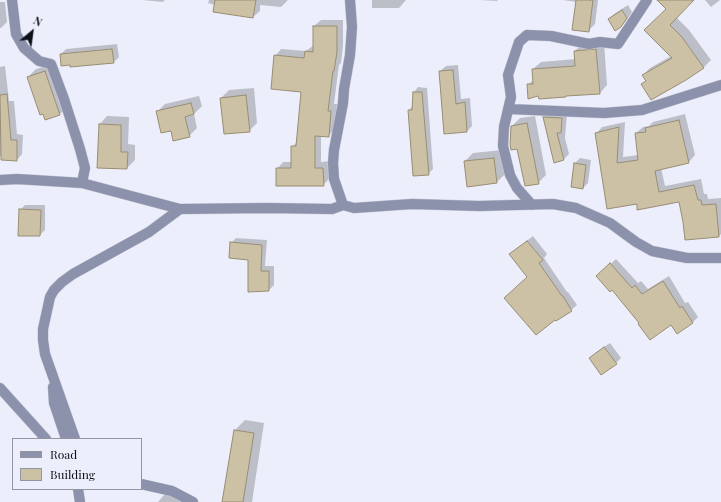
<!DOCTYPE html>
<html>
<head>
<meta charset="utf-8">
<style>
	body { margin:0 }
	#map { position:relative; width:721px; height:502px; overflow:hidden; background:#eceffb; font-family:"Playfair Display",serif }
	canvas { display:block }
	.legend { position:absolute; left:12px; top:438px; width:130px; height:52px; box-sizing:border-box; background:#eceffb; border:1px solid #9396a1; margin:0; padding:5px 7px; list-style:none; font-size:12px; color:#0e1019 }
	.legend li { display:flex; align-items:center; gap:8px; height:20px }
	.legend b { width:20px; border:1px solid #9396a1 }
	.north { position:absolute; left:12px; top:12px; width:40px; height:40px; -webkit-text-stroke:3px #eceffb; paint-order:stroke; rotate:29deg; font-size:11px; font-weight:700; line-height:16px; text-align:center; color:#0e1019 }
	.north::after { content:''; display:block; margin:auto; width:14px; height:18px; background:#0e1019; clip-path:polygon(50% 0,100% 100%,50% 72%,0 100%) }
</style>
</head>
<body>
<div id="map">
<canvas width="721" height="502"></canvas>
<ul class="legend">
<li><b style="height:5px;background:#8c92ac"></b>Road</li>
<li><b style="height:11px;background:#ccc0a5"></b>Building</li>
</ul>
<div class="north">N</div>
</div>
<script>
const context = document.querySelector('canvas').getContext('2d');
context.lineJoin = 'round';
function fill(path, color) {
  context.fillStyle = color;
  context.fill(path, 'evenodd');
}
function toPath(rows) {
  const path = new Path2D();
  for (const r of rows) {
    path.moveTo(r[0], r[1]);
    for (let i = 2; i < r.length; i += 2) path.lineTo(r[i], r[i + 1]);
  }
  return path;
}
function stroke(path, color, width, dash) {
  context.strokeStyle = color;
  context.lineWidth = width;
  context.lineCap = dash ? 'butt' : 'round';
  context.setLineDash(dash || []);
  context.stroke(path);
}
fill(toPath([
	[142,0,165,0,163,2],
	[209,0,288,0,281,7,260,5,260,11,253,17,215,5,208,3],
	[372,0,406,0,399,8,372,8],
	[480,0,498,0,497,1],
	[563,0,598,0,595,24,588,31,577,2],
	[659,0,693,0,676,17,689,30,711,60,704,67,686,79,643,84,646,80,643,75,650,68,671,56,667,8],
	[705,0,720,0,711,7],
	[0,2,5,2,7,22,1,28,0,28],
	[628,5,632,12,626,21,620,27,609,20,614,14],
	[321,20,343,20,343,45,341,63,339,65,334,104,337,104,335,129,328,136,321,135,321,162,330,161,330,178,323,185,277,169,283,162,292,162,292,147,298,141,302,91,275,56,281,49,306,51,314,45,314,26],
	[604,42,607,85,600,93,539,95,528,85,534,79,533,69,541,62,576,59,575,51,583,43],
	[117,44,119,57,114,62,71,64,61,54,66,49],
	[53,64,68,106,60,114,46,119,28,77,36,69],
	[458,65,461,99,470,98,472,126,467,131,440,71,446,66],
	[5,66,9,101,14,101,17,134,23,135,22,154,17,160,0,156,0,67],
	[418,87,427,88,433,169,428,174,409,110,413,106,414,92],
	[254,88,257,123,249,131,221,98,229,90],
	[199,96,202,106,194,114,197,128,189,136,171,130,157,112,165,104],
	[549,112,567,113,565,138,569,154,564,159,544,117],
	[685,114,695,155,689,162,661,168,665,186,701,179,704,194,707,194,708,199,721,198,721,234,719,236,680,200,637,203,596,134,602,127,625,122,623,157,638,155,636,133,643,127,649,126,653,122],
	[107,116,129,117,128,144,135,145,135,160,127,168,100,124],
	[535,116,546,175,538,183,512,126,520,118],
	[502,150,505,174,497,182,465,161,473,153],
	[580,158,591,160,588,183,583,188,575,163],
	[25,205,45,205,45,230,40,235,20,210],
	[533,236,547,254,544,258,567,292,568,292,577,305,571,310,528,277,510,254,516,249],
	[236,238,267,240,265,266,274,266,274,285,269,290,249,259,231,243],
	[616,259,638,283,641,281,648,289,669,276,685,303,688,302,698,317,693,322,677,333,671,323,640,323,612,288,598,276],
	[610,343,621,358,616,363,595,353],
	[245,420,264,423,252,502,223,502,234,431],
	[165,494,191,502,158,502]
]), '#0003');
const building = toPath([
	[215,0,256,0,253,18,213,12,215,0],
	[576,0,593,0,589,32,572,30,576,0],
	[657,0,694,0,670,25,682,37,704,68,686,80,651,100,641,84,646,81,642,75,672,58,644,30,666,9,657,0],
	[622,10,627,18,621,27,615,31,608,19,622,10],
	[313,26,337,26,337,52,334,71,333,71,328,111,331,111,329,137,315,136,315,168,323,168,324,186,276,186,276,168,291,168,291,146,296,146,301,92,271,89,274,55,304,58,305,51,313,52,313,26],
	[112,49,114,63,70,67,70,65,61,66,60,54,112,49],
	[596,49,600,94,566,96,566,97,539,99,538,96,528,99,527,84,533,84,532,69,575,66,574,51,596,49],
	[453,70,456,104,465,102,467,132,444,134,439,71,453,70],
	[45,71,60,115,45,120,43,114,40,115,27,77,45,71],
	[413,92,422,92,429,175,413,176,408,110,412,110,413,92],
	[7,94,11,140,17,140,17,161,1,160,0,95,7,94],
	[246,95,250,132,224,134,220,98,246,95],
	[191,103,194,114,185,117,190,137,173,141,171,131,161,133,156,111,191,103],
	[543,117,562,118,561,133,557,133,564,160,554,163,543,117],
	[679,120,689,163,655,171,659,192,694,185,698,200,701,200,702,205,716,204,719,237,685,240,683,222,679,202,637,210,637,204,607,209,595,133,619,127,617,163,638,160,635,133,646,132,645,128,679,120],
	[527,123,539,184,525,186,517,149,511,150,510,145,511,126,527,123],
	[99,124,121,125,121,152,128,152,127,169,97,168,99,124],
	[494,158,497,183,467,187,464,161,494,158],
	[574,163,586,165,583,189,571,187,574,163],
	[19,209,41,210,40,236,18,236,19,209],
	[527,241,543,260,539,263,562,296,563,296,572,311,556,321,555,320,536,335,504,298,527,277,509,254,527,241],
	[230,242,262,245,261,271,269,271,269,291,248,292,248,260,229,258,230,242],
	[610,263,632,288,635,285,642,294,663,281,680,308,682,306,693,323,677,334,671,325,650,340,638,324,639,323,612,290,610,292,596,276,610,263],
	[604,347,617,364,601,375,589,358,604,347],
	[234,430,254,433,243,502,222,502,234,430]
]);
fill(building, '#ccc0a5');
stroke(building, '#988d73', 1);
const minor = toPath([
	[12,0,16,34,24,48,39,61,51,64,64,99,80,149,85,168,82,183],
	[508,109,604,113,642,110,721,85],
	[0,180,17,179,82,183,180,209,267,208,332,209,343,205,354,208,412,204,479,206,553,204,576,208,610,223,636,242,652,251,687,258,721,258],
	[343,205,334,179,333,163,334,150,343,103,344,89,350,55,352,27,350,0],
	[532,205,517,188,510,175,503,146,504,127,511,97,508,75,519,42,527,35,551,36,589,44,600,42,618,44,647,0],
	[53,387,54,403,66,439],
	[0,388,46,439],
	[75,439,45,354,43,340,43,329,50,297,54,290,62,282,73,274,149,232,180,209],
	[141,484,172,491,193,502],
	[78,489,80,502]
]);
stroke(minor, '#c8cbd7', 11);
stroke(minor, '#8c92ac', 10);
</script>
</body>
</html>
